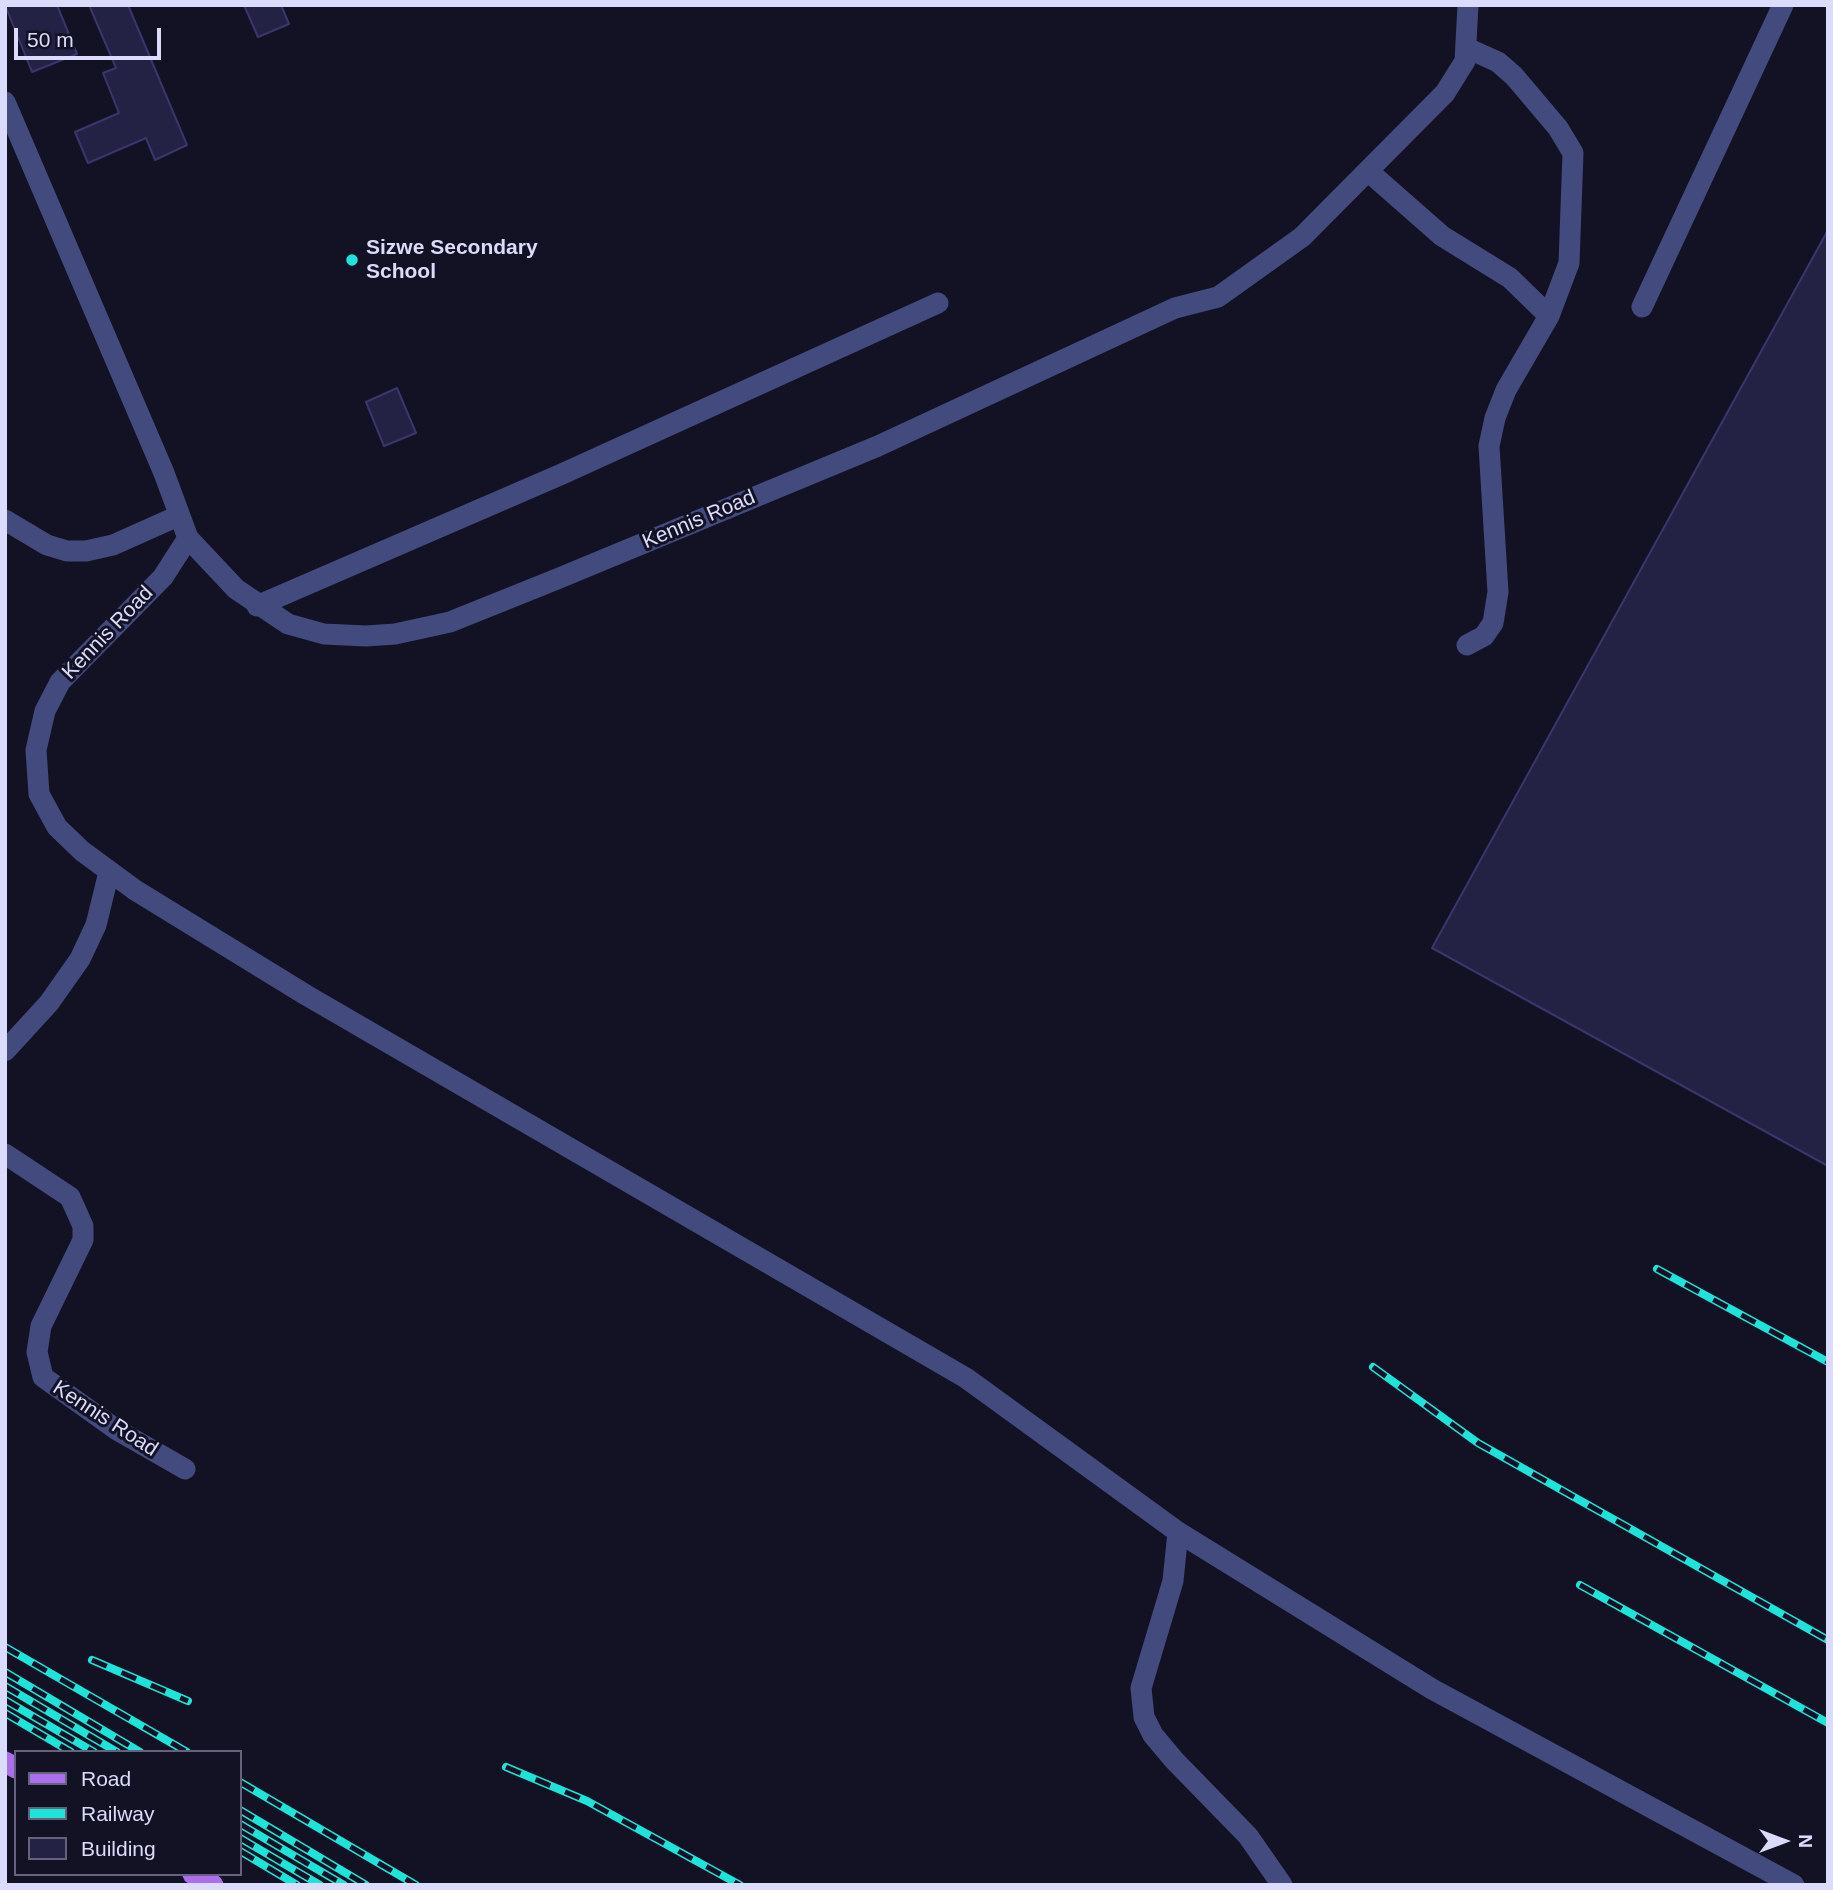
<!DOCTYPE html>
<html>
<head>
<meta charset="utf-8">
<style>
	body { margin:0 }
	#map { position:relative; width:1833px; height:1890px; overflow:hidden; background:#131225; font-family:Helvetica,sans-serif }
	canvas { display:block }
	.frame { position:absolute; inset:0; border:7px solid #dbdcfb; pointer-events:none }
	.legend { position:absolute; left:14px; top:1750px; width:228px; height:126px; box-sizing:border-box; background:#131225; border:2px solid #63637b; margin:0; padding:9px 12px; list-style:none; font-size:21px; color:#dbdcfb }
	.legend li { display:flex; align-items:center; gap:14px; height:35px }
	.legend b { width:35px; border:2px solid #63637b }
	.north { position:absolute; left:1749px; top:1806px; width:70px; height:70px; -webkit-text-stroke:5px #131225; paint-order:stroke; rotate:90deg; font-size:19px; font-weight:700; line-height:28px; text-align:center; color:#dbdcfb }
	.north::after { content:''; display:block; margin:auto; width:24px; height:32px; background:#dbdcfb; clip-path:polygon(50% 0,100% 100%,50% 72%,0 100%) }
	.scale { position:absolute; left:14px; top:28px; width:147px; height:32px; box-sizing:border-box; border:4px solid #dbdcfb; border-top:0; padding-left:9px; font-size:21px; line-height:24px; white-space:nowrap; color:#dbdcfb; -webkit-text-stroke:5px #131225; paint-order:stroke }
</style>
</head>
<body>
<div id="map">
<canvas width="1833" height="1890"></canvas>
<div class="frame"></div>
<ul class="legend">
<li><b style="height:9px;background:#ab6fed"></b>Road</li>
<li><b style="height:9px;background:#1ee3d9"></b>Railway</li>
<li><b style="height:19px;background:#232144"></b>Building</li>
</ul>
<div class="north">N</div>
<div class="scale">50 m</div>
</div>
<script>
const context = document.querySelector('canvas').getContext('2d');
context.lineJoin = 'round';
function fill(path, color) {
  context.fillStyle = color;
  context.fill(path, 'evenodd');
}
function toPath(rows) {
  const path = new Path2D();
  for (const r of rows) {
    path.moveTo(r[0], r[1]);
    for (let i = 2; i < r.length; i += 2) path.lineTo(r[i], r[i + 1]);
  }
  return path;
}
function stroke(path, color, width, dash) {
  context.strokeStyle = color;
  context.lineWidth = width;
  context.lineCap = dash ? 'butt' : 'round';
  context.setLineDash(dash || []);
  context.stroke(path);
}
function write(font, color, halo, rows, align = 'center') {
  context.font = font + ' Helvetica,sans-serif';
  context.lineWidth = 6;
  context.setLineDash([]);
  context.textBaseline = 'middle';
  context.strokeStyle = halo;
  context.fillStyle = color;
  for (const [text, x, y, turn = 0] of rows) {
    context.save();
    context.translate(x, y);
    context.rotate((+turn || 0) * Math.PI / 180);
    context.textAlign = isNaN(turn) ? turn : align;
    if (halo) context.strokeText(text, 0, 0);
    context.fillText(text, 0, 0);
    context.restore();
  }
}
const building = toPath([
	[5,5,57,5,77,54,32,72,5,5],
	[89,5,128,5,187,145,155,160,146,138,88,163,75,132,119,113,103,73,116,68,89,5],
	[244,5,281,5,289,24,258,37,244,5],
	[1828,230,1828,1166,1432,948,1828,230],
	[397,388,416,433,384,446,366,402,397,388]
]);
fill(building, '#232144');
stroke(building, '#38366d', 2);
stroke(toPath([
	[1467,48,1498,62,1514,76,1558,128,1573,153,1569,263,1549,316,1506,390,1495,418,1489,446,1498,592,1493,623,1484,636,1467,645],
	[5,102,164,473,188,538,236,589,288,624,324,634,366,636,395,634,450,622,557,579,878,446,1175,308,1218,297,1302,237,1445,93,1465,61,1468,5],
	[1368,171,1442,236,1510,278,1549,316],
	[1642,307,1783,5],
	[5,520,47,545,67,551,86,551,113,545,178,516],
	[188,538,163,577,60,682,45,711,36,750,39,794,57,827,82,851,135,890,306,995,966,1378,1178,1532,1432,1689,1794,1885],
	[257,606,562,474,938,303],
	[5,1051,49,1003,80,959,96,925,109,872],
	[5,1154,70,1197,83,1226,83,1240,41,1326,37,1352,43,1377,117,1430,185,1469],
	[1178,1532,1173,1581,1141,1688,1144,1717,1153,1735,1174,1760,1248,1836,1282,1885]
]), '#434a7e', 21);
stroke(toPath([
	[5,1762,16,1768],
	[193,1874,213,1885]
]), '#ab6fed', 21);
const rail = toPath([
	[1657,1269,1828,1362],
	[1373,1367,1478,1443,1828,1640],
	[1580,1585,1828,1723],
	[5,1647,187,1752],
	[92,1660,188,1701],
	[5,1672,140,1752],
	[5,1686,117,1752],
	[5,1700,94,1752],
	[5,1713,71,1752],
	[506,1767,587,1801,740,1885],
	[240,1782,416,1885],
	[240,1810,366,1885],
	[240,1824,344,1885],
	[240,1838,320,1885],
	[240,1851,297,1885]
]);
stroke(rail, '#1ee3d9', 8);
stroke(rail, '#131225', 5, [16]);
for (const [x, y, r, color] of [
	[352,260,7,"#1ee3d9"]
]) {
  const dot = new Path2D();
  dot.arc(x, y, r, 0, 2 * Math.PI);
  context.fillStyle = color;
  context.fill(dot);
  stroke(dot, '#131225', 2.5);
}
write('bold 21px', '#dbdcfb', '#131225', [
	["Sizwe Secondary",366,248],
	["School",366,272]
], 'left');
write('21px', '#dbdcfb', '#131225', [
	["Kennis Road",699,520,-23],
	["Kennis Road",108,633,-46],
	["Kennis Road",105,1419,33]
]);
</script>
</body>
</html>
